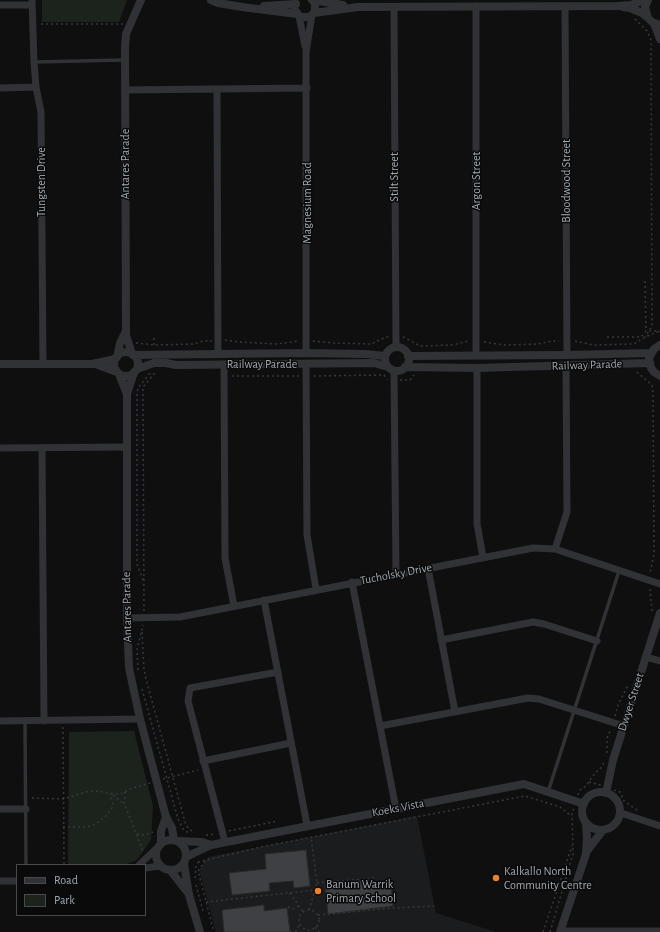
<!DOCTYPE html>
<html>
<head>
<meta charset="utf-8">
<style>
	body { margin:0 }
	#map { position:relative; width:660px; height:932px; overflow:hidden; background:#0f0f10; font-family:"Alegreya Sans",sans-serif }
	canvas { display:block }
	.legend { position:absolute; left:16px; top:864px; width:130px; height:52px; box-sizing:border-box; background:#0a0a0b; border:1px solid #464a4d; margin:0; padding:5px 7px; list-style:none; font-size:12px; color:#a0a9b1 }
	.legend li { display:flex; align-items:center; gap:8px; height:20px }
	.legend b { width:20px; border:1px solid #464a4d }
</style>
</head>
<body>
<div id="map">
<canvas width="660" height="932"></canvas>
<ul class="legend">
<li><b style="height:5px;background:#303235"></b>Road</li>
<li><b style="height:11px;background:#1c231c"></b>Park</li>
</ul>
</div>
<script>
const context = document.querySelector('canvas').getContext('2d');
context.lineJoin = 'round';
function fill(path, color) {
  context.fillStyle = color;
  context.fill(path, 'evenodd');
}
function toPath(rows) {
  const path = new Path2D();
  for (const r of rows) {
    if (r.length === 3) {
      path.moveTo(r[0] + r[2], r[1]);
      path.arc(r[0], r[1], r[2], 0, 2 * Math.PI);
      continue;
    }
    path.moveTo(r[0], r[1]);
    for (let i = 2; i < r.length; i += 2) path.lineTo(r[i], r[i + 1]);
  }
  return path;
}
function stroke(path, color, width, dash) {
  context.strokeStyle = color;
  context.lineWidth = width;
  context.lineCap = dash ? 'butt' : 'round';
  context.setLineDash(dash || []);
  context.stroke(path);
}
function write(font, color, halo, rows, align = 'center') {
  context.font = font + ' "Alegreya Sans",sans-serif';
  context.lineWidth = 3;
  context.setLineDash([]);
  context.textBaseline = 'middle';
  context.strokeStyle = halo;
  context.fillStyle = color;
  for (const [text, x, y, turn = 0] of rows) {
    context.save();
    context.translate(x, y);
    context.rotate((+turn || 0) * Math.PI / 180);
    context.textAlign = isNaN(turn) ? turn : align;
    if (halo) context.strokeText(text, 0, 0);
    context.fillText(text, 0, 0);
    context.restore();
  }
}
fill(toPath([
	[417,816,436,913,496,932,216,932,199,870,208,857]
]), '#1b1c1d');
fill(toPath([
	[42,0,127,0,119,22,42,22],
	[134,731,153,806,151,840,137,860,124,865,68,865,69,732]
]), '#1c231c');
const building = toPath([
	[306,850,310,886,294,888,293,881,269,883,270,891,232,895,229,873,266,869,265,854,306,850],
	[367,880,367,885,391,883,393,906,328,914,325,885,367,880],
	[264,905,264,911,287,908,290,932,224,932,222,910,264,905]
]);
fill(building, '#3e4043');
stroke(building, '#292a2c', 1);
stroke(toPath([
	[635,19,647,31,651,40,652,326,645,337],
	[41,24,123,24],
	[645,281,646,331],
	[403,337,420,346,453,345,468,341],
	[607,337,641,337,646,331,660,331],
	[154,338,154,347],
	[225,340,239,342,277,344,299,341],
	[313,341,334,343,371,344,386,337,389,337],
	[575,341,593,345,634,344,645,337,657,332,660,332],
	[484,342,505,345,538,344,552,341,559,341],
	[136,343,154,345,194,344,203,341,212,341],
	[637,372,652,385,653,393,654,554,650,573],
	[232,376,300,376],
	[314,376,384,375,387,380],
	[400,380,410,380,414,375],
	[143,580,137,564,137,393,138,388,150,373],
	[650,589,652,611],
	[144,611,143,387,154,374,154,371],
	[142,632,144,670,146,679,185,822,188,828,194,833],
	[138,670,137,650,143,625],
	[142,689,178,819,183,829,190,834],
	[615,716,618,705,628,685],
	[63,727,64,865],
	[607,753,607,738,611,729],
	[163,779,198,770],
	[589,782,601,785],
	[614,790,620,792,624,801,637,810],
	[125,792,124,803,143,851],
	[113,795,124,804],
	[578,795,580,790,586,786,595,773,602,767,604,762],
	[32,798,63,799,86,792,95,791,116,794,124,793,130,789,150,783],
	[63,827,86,827,94,825,106,816,112,808,113,803,110,794],
	[229,831,278,821],
	[137,834,144,835,153,832],
	[206,835,216,834],
	[205,861,198,871,214,932],
	[198,862,261,847,525,796,560,807,571,816],
	[195,878,196,867,200,859],
	[317,883,374,878],
	[196,885,203,911],
	[290,893,303,912],
	[206,902,315,890],
	[288,907,293,909,298,906],
	[309,910,317,883,311,837],
	[309,920,10],
	[318,915,392,908,434,906],
	[315,927,319,932],
	[290,932,296,931,300,924],
	[543,932,572,846],
	[550,932,573,854,572,813,574,808]
]), '#36393c', 1.5, [2, 3]);
stroke(toPath([
	[34,62,124,60],
	[25,722,26,865],
	[548,792,619,571]
]), '#303235', 3.5);
stroke(toPath([
	[32,0,34,62,36,87,41,112,43,364],
	[0,5,32,5],
	[476,6,476,355],
	[565,6,567,355],
	[394,7,396,347],
	[299,16,305,46],
	[0,88,36,87],
	[217,89,218,353],
	[125,90,307,88],
	[306,353,306,52,312,15],
	[224,364,225,558,234,606],
	[306,364,307,535,316,589],
	[477,368,477,524,483,557],
	[394,371,396,574],
	[0,448,127,447],
	[42,448,44,721],
	[555,549,567,512,566,366],
	[428,568,455,712],
	[352,582,396,809],
	[264,600,307,825],
	[127,618,180,617,533,548,555,549,660,584],
	[441,640,533,622,544,624,597,641],
	[646,657,660,661],
	[0,721,140,719],
	[380,726,528,698,539,699,624,726],
	[203,761,291,743],
	[0,809,26,809],
	[621,813,660,826],
	[225,842,188,701,190,688,278,672],
	[139,865,157,848],
	[145,868,160,866],
	[0,881,17,881],
	[560,931,660,931]
]), '#303235', 7);
stroke(toPath([
	[211,0,218,3,242,7,297,14],
	[313,0,343,5],
	[648,0,645,7,648,18,652,22,660,25],
	[264,6,296,4],
	[623,7,630,8,642,13,648,18],
	[295,10,299,16,302,17,309,17,314,13,315,10,315,3,312,0],
	[314,13,358,7,617,6,631,5,644,0],
	[654,23,660,39],
	[660,345,654,349,649,358,651,368,654,372,660,376],
	[397,359,12],
	[126,364,12],
	[132,354,126,335,125,47,126,34,141,0],
	[133,355,306,353,365,354,385,356],
	[408,356,567,355,651,353],
	[117,357,120,343,126,331],
	[0,364,92,364,111,360,116,358],
	[95,364,117,372],
	[405,367,477,368,649,363],
	[137,369,154,363,166,363,176,365,374,363,388,367],
	[119,374,127,394,127,618,129,668,140,719,166,817,172,828,174,840],
	[127,394,134,372],
	[601,811,19],
	[606,793,613,760,660,613],
	[171,855,15],
	[178,841,202,842,211,845],
	[161,843,161,831,166,817],
	[587,851,603,830],
	[186,857,211,845,524,784,584,804],
	[184,864,189,895,200,932],
	[170,870,189,894],
	[560,932,586,854,587,838,586,823]
]), '#303235', 8);
for (const [x, y, r, color] of [
	[496,878,4,"#ec812c"],
	[318,891,4,"#ec812c"]
]) {
  const dot = new Path2D();
  dot.arc(x, y, r, 0, 2 * Math.PI);
  context.fillStyle = color;
  context.fill(dot);
  stroke(dot, '#0a0a0b', 1.5);
}
write('12px', '#a0a9b1', '#0a0a0b', [
	["Antares Parade",125,164,-90],
	["Stilt Street",394,177,-90],
	["Argon Street",476,181,-90],
	["Bloodwood Street",566,181,-90],
	["Tungsten Drive",41,182,-90],
	["Magnesium Road",307,203,-90],
	["Railway Parade",262,364],
	["Railway Parade",587,365,-2],
	["Tucholsky Drive",396,574,-11],
	["Antares Parade",127,607,-91],
	["Dwyer Street",631,702,-72],
	["Koeks Vista",398,808,-11]
]);
write('12px', '#a0a9b1', '#0a0a0b', [
	["Kalkallo North",504,871],
	["Community Centre",504,885],
	["Banum Warrik",326,884],
	["Primary School",326,898]
], 'left');
</script>
</body>
</html>
